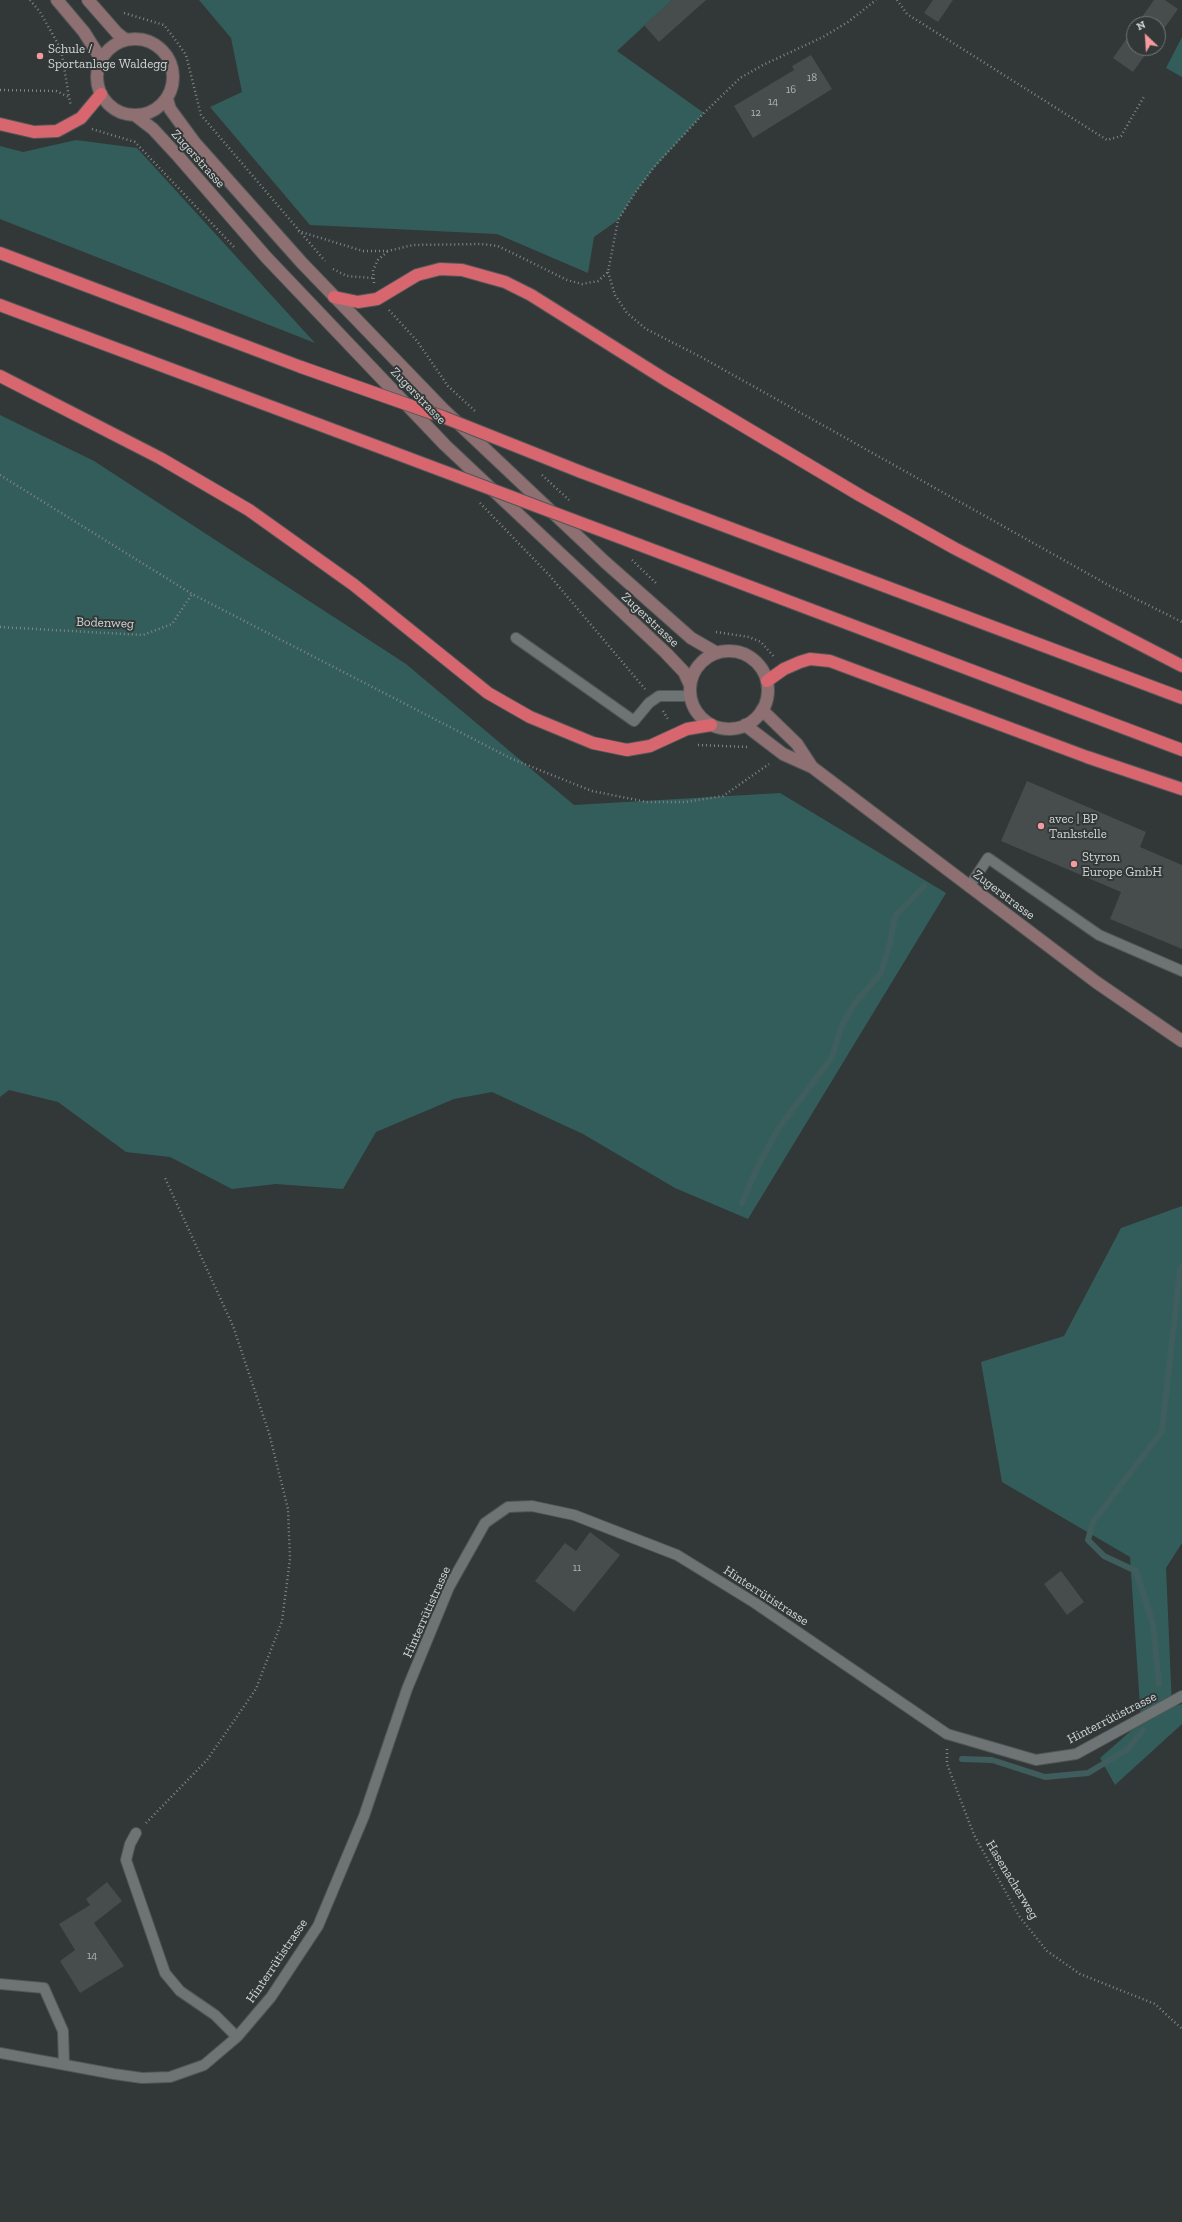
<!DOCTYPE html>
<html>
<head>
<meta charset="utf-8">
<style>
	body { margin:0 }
	#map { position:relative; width:1182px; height:2222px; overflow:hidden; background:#323837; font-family:"Zilla Slab",serif }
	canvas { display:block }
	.north { position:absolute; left:1126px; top:16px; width:40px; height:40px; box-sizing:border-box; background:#323837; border:1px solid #727776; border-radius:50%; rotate:335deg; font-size:11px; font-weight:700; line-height:16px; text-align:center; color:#d1d5d5 }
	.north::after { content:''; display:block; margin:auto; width:14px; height:18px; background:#f59b9f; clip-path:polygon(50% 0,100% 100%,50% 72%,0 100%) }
</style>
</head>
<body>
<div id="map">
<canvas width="1182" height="2222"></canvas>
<div class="north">N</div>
</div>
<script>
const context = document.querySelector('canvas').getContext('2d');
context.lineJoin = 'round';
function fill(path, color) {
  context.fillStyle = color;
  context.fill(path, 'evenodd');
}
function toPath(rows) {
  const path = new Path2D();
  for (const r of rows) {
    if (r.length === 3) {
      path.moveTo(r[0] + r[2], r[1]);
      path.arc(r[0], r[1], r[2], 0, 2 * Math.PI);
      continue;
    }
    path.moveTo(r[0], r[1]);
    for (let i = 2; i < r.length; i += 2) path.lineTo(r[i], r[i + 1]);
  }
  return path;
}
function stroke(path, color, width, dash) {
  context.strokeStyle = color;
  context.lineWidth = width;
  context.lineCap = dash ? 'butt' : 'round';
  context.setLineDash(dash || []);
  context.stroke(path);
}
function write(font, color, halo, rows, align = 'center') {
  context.font = font + ' "Zilla Slab",serif';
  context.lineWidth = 4;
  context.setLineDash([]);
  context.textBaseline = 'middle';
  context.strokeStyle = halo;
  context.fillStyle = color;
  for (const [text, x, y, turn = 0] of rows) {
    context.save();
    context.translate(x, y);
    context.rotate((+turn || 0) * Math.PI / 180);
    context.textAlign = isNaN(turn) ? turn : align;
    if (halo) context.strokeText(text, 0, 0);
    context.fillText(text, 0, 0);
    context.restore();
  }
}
fill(toPath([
	[199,0,672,0,617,51,704,113,654,168,635,193,618,220,594,237,588,273,497,234,310,225,210,107,242,92,231,38],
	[1182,37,1182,77,1166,68],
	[76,140,137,148,315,343,0,219,0,146,23,152],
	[0,415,94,461,406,664,574,805,780,793,946,893,748,1219,675,1188,583,1134,492,1092,454,1099,376,1132,343,1189,276,1184,232,1189,170,1157,126,1152,58,1102,9,1090,0,1097],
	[1182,1206,1182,1543,1166,1568,1172,1707,1182,1704,1182,1724,1115,1785,1100,1758,1141,1722,1130,1557,1002,1482,981,1362,1064,1336,1121,1228]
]), '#335d5b');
stroke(toPath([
	[742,1203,757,1168,778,1129,832,1057,842,1025,855,1003,881,973,890,943,895,916,924,886],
	[1159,1684,1153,1624,1136,1571,1104,1556,1088,1540,1093,1522,1162,1431,1180,1270,1182,1267],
	[962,1759,992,1760,1045,1777,1088,1773,1128,1749,1143,1730]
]), '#3f5d5d', 6);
fill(toPath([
	[672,0,706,0,659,42,644,25],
	[933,0,953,0,938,22,924,13],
	[1154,0,1165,0,1178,9,1158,37,1158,24,1137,24],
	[1134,28,1134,48,1150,48,1133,72,1113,58],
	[811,55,832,89,753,138,734,106,794,70,792,66],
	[1027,781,1146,832,1140,847,1182,865,1182,949,1110,919,1121,892,1001,841],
	[590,1532,620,1555,574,1612,535,1581,565,1543,576,1551],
	[1061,1571,1084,1602,1067,1615,1044,1584],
	[107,1882,122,1901,94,1923,124,1966,80,1993,60,1961,75,1950,59,1924,90,1905,86,1899]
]), '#474d4c');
const service = toPath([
	[516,638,634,721,649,703,659,696,690,696],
	[969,887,988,858,1099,935,1182,971],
	[136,1833,130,1844,126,1860,165,1973,180,1991,215,2015,237,2037],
	[0,1984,44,1988,63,2031,64,2064],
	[0,2053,114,2074,142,2078,170,2077,204,2065,237,2037,271,1997,318,1926,364,1816,407,1689,449,1587,485,1523,508,1507,532,1506,574,1515,677,1555,755,1603,947,1734,1036,1760,1076,1754,1182,1696]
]);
const secondary = toPath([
	[57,0,84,32,101,59],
	[88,0,117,33,126,40],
	[135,77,38],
	[167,99,170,109,195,143,302,263,442,408,605,562,691,638,717,653],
	[136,116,153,129,178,156,266,257,445,445,666,653,684,672,690,685],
	[729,690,39],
	[762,710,797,744,812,767],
	[745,725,783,754,812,767,1096,982,1182,1041]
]);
const motorway = toPath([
	[0,124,34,132,57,131,81,118,101,94],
	[0,253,301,367],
	[334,297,358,302,377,299,417,275,440,269,462,270,505,282,531,295,666,380,861,496,954,548,1182,666],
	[0,305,387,450],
	[0,376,160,458,249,510,354,585,488,693,530,717,593,743,627,750,650,746,687,729,711,725],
	[581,472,1182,698],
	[661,553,1182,750],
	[767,681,784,669,800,662,810,659,830,661,1087,757,1182,789]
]);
stroke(service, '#515656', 12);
stroke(secondary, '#515656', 14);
stroke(motorway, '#515656', 14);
stroke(toPath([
	[30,0,40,12,61,49,69,97],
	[897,0,907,14,1107,140,1121,136,1145,95],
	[124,13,164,25,174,38,186,55,201,115,325,261],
	[0,90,56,91,69,97,71,106],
	[92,129,135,142,234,247],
	[298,231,363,251,388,251,413,245,481,244,498,246,567,280,582,284,598,281,608,272,618,220,635,193,654,167,704,113,740,78,763,65,823,37,848,22,876,0],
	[333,269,347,276,373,278],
	[608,272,615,295,627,313,646,329,701,357,1110,586,1182,622],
	[374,283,373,270,378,260,388,251],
	[389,310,417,341,448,386,476,412],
	[0,475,192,594,512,759,592,791,647,802,685,802,723,796,769,764],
	[542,475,569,500],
	[480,503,550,576,645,689],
	[632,560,657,584],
	[0,627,143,635,172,624,192,594],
	[716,632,749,637,761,642,775,658],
	[663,711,669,721],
	[698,745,747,747],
	[947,1749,947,1764,974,1835,1019,1916,1047,1951,1080,1974,1155,2004,1182,2029],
	[146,1823,207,1760,256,1689,282,1621,290,1559,288,1509,269,1433,233,1326,165,1178]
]), '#818686', 2.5, [1, 3]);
stroke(service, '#6e7474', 10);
stroke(secondary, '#8e7072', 12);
stroke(motorway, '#d8666f', 12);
const motorwayBridge = toPath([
	[301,367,443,417,581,472],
	[387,450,661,553]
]);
stroke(motorwayBridge, '#515656', 14, []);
stroke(motorwayBridge, '#d8666f', 12);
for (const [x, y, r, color] of [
	[40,56,4,"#f59b9f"],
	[1041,826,4,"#f59b9f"],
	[1074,864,4,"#f59b9f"]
]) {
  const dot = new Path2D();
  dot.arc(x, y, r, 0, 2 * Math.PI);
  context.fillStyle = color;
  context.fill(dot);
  stroke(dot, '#323837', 1.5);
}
write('11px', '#aeb3b3', null, [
	["18",812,78],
	["16",791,90],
	["14",773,102],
	["12",756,113],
	["11",577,1568],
	["14",92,1956]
]);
write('13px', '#d1d5d5', '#323837', [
	["Schule /",48,49],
	["Sportanlage Waldegg",48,64],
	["avec | BP",1049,819],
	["Tankstelle",1049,834],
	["Styron",1082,857],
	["Europe GmbH",1082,872]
], 'left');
write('13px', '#d1d5d5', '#323837', [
	["Zugerstrasse",198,159,48],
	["Zugerstrasse",418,396,46],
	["Zugerstrasse",650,620,43],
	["Bodenweg",105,623,2],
	["Zugerstrasse",1004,895,37],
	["Hinterrütistrasse",766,1596,33],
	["Hinterrütistrasse",427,1612,-66],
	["Hinterrütistrasse",1112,1718,-27],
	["Hasenacherweg",1012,1880,59],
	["Hinterrütistrasse",277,1961,-56]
]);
</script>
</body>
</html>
